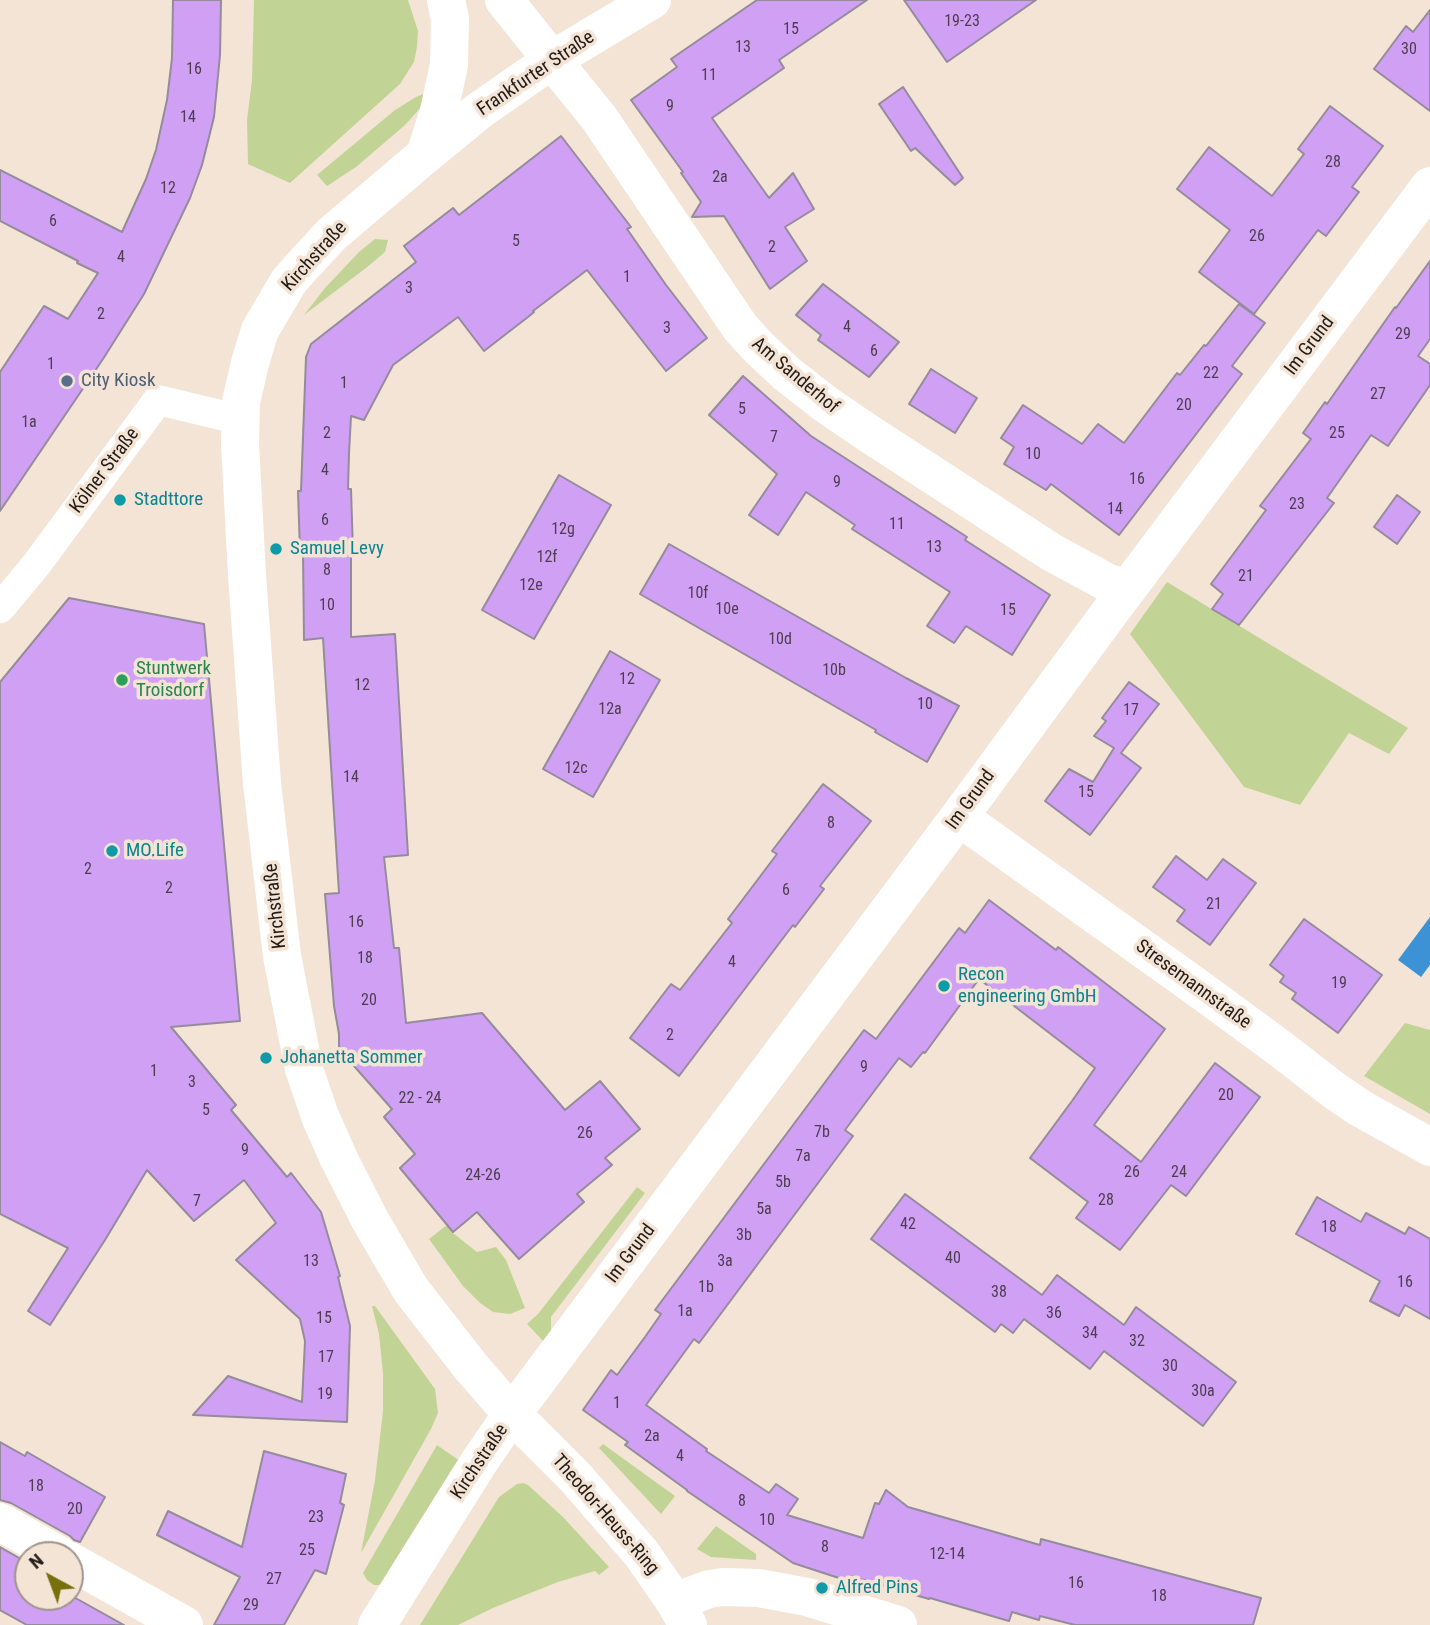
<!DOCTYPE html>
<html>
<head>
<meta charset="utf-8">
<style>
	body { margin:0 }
	#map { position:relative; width:1430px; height:1625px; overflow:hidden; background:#f4e4d6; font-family:"Roboto Condensed",sans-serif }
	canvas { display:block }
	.north { position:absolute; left:14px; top:1541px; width:70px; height:70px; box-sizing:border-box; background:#f4e4d6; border:2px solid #a0948a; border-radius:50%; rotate:319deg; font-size:19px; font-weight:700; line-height:28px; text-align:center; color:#221c17 }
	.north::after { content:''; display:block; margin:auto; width:24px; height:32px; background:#786f0d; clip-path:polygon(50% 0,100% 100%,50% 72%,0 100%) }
</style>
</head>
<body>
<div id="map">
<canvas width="1430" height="1625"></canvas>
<div class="north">N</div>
</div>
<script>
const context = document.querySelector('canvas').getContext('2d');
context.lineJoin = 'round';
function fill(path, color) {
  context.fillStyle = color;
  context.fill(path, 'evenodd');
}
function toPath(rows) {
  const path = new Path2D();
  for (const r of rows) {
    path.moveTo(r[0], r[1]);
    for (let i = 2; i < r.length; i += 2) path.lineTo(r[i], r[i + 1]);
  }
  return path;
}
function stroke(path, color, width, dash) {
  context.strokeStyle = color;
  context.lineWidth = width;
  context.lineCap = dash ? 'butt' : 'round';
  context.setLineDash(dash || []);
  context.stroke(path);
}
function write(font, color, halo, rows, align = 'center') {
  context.font = font + ' "Roboto Condensed",sans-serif';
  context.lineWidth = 7;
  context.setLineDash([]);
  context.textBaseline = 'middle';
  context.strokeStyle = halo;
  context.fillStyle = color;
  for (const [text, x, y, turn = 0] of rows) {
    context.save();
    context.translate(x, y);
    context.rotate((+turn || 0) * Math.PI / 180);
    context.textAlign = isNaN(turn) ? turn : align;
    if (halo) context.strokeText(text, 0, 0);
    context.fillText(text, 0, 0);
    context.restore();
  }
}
fill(toPath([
	[254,0,408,0,418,31,417,47,414,62,400,84,290,183,248,164,247,120,252,80],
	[429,92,423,105,405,125,356,167,327,186,317,175,395,110,416,97],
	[375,239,388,240,385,252,366,268,304,315,325,288,360,251],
	[1167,582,1408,728,1389,754,1349,733,1300,805,1244,787,1130,634],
	[1405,1023,1430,1030,1430,1114,1364,1076],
	[637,1187,645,1193,551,1317,551,1335,545,1343,527,1324,538,1314],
	[447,1225,453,1233,477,1252,496,1247,506,1260,525,1308,510,1314,493,1312,480,1303,463,1286,429,1239],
	[372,1306,375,1306,435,1389,438,1413,431,1429,361,1553,375,1480,383,1411,383,1373,379,1334],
	[603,1444,675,1496,661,1514,599,1448],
	[437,1445,460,1461,381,1585,374,1585,367,1580,363,1573],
	[523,1483,528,1485,563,1517,609,1567,599,1575,595,1571,558,1582,493,1608,458,1625,420,1625,499,1497,517,1484],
	[716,1526,756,1554,756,1560,711,1557,697,1549]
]), '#c2d495');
fill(toPath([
	[1430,917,1430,965,1421,977,1398,960]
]), '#3c92d4');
const building = toPath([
	[173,0,221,0,220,55,214,117,202,165,190,198,144,294,103,359,0,511,0,372,44,306,68,319,98,273,77,263,78,261,0,221,0,170,122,232,146,179,156,150,167,100,172,58,173,0],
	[757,0,867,0,779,60,784,68,712,118,769,198,793,173,814,209,785,227,807,261,770,289,724,216,692,217,701,202,681,173,683,172,631,100,677,67,671,59,757,0],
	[904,0,1036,0,947,62,904,0],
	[1430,10,1430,111,1374,69,1406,26,1413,32,1430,10],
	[903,87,963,178,955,185,915,148,911,151,879,104,903,87],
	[1330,106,1383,146,1352,187,1359,192,1326,236,1318,230,1254,314,1199,272,1230,230,1177,189,1209,147,1272,196,1304,154,1298,149,1330,106],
	[561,136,631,227,627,229,666,285,707,338,666,371,587,270,533,311,534,312,528,317,484,351,458,317,393,365,364,420,351,416,349,453,348,489,351,489,353,551,351,551,351,637,395,634,408,855,384,857,394,948,399,948,406,1023,482,1013,565,1110,600,1081,640,1129,605,1158,612,1165,577,1194,584,1202,519,1259,477,1212,453,1232,400,1168,415,1154,384,1117,392,1109,339,1049,339,1034,334,1006,325,894,339,893,325,670,323,638,304,640,303,552,300,552,298,491,301,491,306,357,311,344,416,262,404,246,453,208,459,215,561,136],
	[1430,261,1430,339,1418,356,1430,364,1430,385,1388,446,1371,435,1327,498,1334,503,1239,625,1212,609,1223,594,1211,584,1266,510,1260,506,1311,439,1303,433,1325,402,1327,404,1395,307,1396,308,1430,261],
	[823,284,899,342,869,377,818,340,821,335,796,315,823,284],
	[1239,304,1265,323,1232,366,1242,374,1119,535,1051,484,1046,490,1004,464,1014,447,1001,438,1023,405,1082,444,1098,424,1124,443,1177,373,1180,375,1204,345,1206,346,1239,304],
	[931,369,977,398,955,433,909,404,931,369],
	[743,376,811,436,967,537,965,540,1050,595,1012,655,966,626,954,643,927,626,950,592,852,529,855,525,806,492,778,535,749,515,777,474,709,415,743,376],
	[559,475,611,505,534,639,482,610,559,475],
	[1397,495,1420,512,1397,544,1374,527,1397,495],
	[669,544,906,678,959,706,927,762,875,732,876,730,640,594,669,544],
	[69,598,204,624,240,1021,171,1027,236,1105,231,1110,287,1177,291,1173,321,1212,340,1276,338,1277,350,1326,347,1422,193,1415,228,1376,302,1402,305,1341,300,1319,236,1260,276,1223,244,1180,194,1221,147,1170,105,1240,50,1325,28,1311,68,1248,0,1214,0,682,69,598],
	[610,651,660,680,593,797,543,769,610,651],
	[1129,682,1159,704,1121,753,1141,768,1090,835,1045,801,1069,769,1093,782,1114,748,1094,736,1106,721,1102,718,1129,682],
	[823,784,871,821,820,886,824,889,795,927,793,925,679,1076,630,1038,671,984,680,990,732,923,728,919,777,854,772,851,823,784],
	[1176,856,1207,880,1223,859,1256,883,1210,945,1177,921,1185,910,1153,887,1176,856],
	[989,900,1056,950,1058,947,1165,1029,1094,1125,1141,1162,1215,1063,1260,1097,1186,1196,1171,1185,1120,1250,1076,1218,1088,1202,1030,1158,1072,1101,1095,1068,979,979,925,1053,923,1052,911,1067,899,1058,845,1130,853,1136,699,1343,694,1339,646,1405,707,1449,706,1451,769,1493,776,1484,798,1499,787,1515,863,1538,875,1503,879,1504,886,1490,908,1507,1040,1545,1041,1539,1261,1598,1253,1625,1075,1625,1040,1616,1039,1620,1012,1612,1009,1621,930,1598,929,1599,850,1576,848,1581,793,1563,687,1491,687,1490,625,1445,628,1442,583,1410,611,1370,617,1375,645,1337,661,1314,655,1310,864,1030,876,1039,959,928,965,933,989,900],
	[1304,919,1382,975,1338,1033,1292,999,1296,993,1280,982,1284,976,1270,965,1304,919],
	[905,1194,1042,1295,1057,1275,1124,1325,1136,1307,1236,1382,1203,1426,1104,1351,1090,1369,1024,1319,1013,1333,1001,1324,995,1332,871,1239,905,1194],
	[1317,1197,1361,1222,1366,1213,1405,1234,1409,1227,1430,1239,1430,1319,1405,1305,1399,1316,1370,1301,1380,1281,1296,1234,1317,1197],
	[0,1442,25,1456,27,1452,105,1497,80,1542,74,1540,70,1536,11,1503,0,1500,0,1442],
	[264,1451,346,1474,340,1503,344,1505,326,1574,315,1570,284,1625,214,1625,240,1577,157,1535,168,1511,242,1547,264,1451],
	[0,1547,28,1563,28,1597,70,1597,70,1595,124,1625,27,1625,0,1610,0,1547]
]);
fill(building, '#d0a0f5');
stroke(building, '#948b9b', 2);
stroke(toPath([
	[0,608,36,565,158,400,241,420]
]), '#fff', 30);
stroke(toPath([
	[552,60,599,118,740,327,758,347,787,374,824,403,865,431,1051,552,1110,584,1120,586,1132,583],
	[959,817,1206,994,1282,1050,1335,1091,1360,1108,1430,1147],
	[0,1522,59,1555],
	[70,1561,184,1625],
	[675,1602,709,1589,723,1587,759,1588,807,1597,898,1625],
	[377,1625,479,1462,512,1414,959,817,1110,612,1430,186]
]), '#fff', 38);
stroke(toPath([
	[504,0,552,60],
	[425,155,439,111,449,65,450,19,446,0]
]), '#fff', 38);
stroke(toPath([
	[652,0,552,60,480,110,425,155,332,234,305,263,289,281,260,330,250,363,241,402,240,444,247,575,262,783,282,956,304,1069,320,1116,339,1159,370,1220,411,1290,471,1367,512,1414,575,1477,641,1553,675,1602,688,1625]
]), '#fff', 38);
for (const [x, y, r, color] of [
	[67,381,7,"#5c6f8a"],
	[120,500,7,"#0f9aa8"],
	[276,549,7,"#0f9aa8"],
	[122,680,7,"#2e9e5b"],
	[112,851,7,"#0f9aa8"],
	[944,986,7,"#0f9aa8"],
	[266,1058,7,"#0f9aa8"],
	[822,1588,7,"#0f9aa8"]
]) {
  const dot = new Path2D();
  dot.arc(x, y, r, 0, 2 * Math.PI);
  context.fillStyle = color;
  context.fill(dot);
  stroke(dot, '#f4e4d6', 2.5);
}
write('16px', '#4e3d4e', null, [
	["19-23",962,22],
	["15",791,30],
	["13",743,48],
	["30",1409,50],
	["16",194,70],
	["11",709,76],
	["9",670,107],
	["14",188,118],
	["28",1333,163],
	["2a",720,178],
	["12",168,189],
	["6",53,222],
	["26",1257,237],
	["5",516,242],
	["2",772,248],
	["4",121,258],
	["1",627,278],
	["3",409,289],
	["2",101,315],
	["4",847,328],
	["3",667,329],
	["29",1403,335],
	["6",874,352],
	["1",51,365],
	["22",1211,374],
	["1",344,384],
	["27",1378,395],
	["20",1184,406],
	["5",742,410],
	["1a",29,423],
	["2",327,434],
	["25",1337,434],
	["7",774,438],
	["10",1033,455],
	["4",325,471],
	["16",1137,480],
	["9",837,483],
	["23",1297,505],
	["14",1115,510],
	["6",325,521],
	["11",897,525],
	["12g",563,530],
	["13",934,548],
	["12f",547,558],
	["8",327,571],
	["21",1246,577],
	["12e",531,586],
	["10f",698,594],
	["10",327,606],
	["10e",727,610],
	["15",1008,611],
	["10d",780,640],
	["10b",834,671],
	["12",627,680],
	["12",362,686],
	["10",925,705],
	["12a",610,710],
	["17",1131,711],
	["12c",576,769],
	["14",351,778],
	["15",1086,793],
	["8",831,824],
	["2",88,870],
	["2",169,889],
	["6",786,891],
	["21",1214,905],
	["16",356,923],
	["18",365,959],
	["4",732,963],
	["19",1339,984],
	["20",369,1001],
	["2",670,1036],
	["9",864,1068],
	["1",154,1072],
	["3",192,1083],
	["20",1226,1096],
	["22 - 24",420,1099],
	["5",206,1111],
	["7b",822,1133],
	["26",585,1134],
	["9",245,1151],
	["7a",803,1157],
	["26",1132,1173],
	["24",1179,1173],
	["24-26",483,1176],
	["5b",783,1183],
	["28",1106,1201],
	["7",197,1202],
	["5a",764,1210],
	["42",908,1225],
	["18",1329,1228],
	["3b",744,1236],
	["40",953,1259],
	["13",311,1262],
	["3a",725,1262],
	["16",1405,1283],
	["1b",706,1288],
	["38",999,1293],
	["1a",685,1312],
	["36",1054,1314],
	["15",324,1319],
	["34",1090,1334],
	["32",1137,1342],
	["17",326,1358],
	["30",1170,1367],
	["30a",1203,1392],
	["19",325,1395],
	["1",617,1404],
	["2a",652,1437],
	["4",680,1457],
	["18",36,1487],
	["8",742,1502],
	["20",75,1510],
	["23",316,1518],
	["10",767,1521],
	["8",825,1548],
	["25",307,1551],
	["12-14",947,1555],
	["27",274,1580],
	["16",1076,1584],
	["18",1159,1597],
	["29",251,1606]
]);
write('19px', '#221c17', '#f4e4d6', [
	["Frankfurter Straße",536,74,-34],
	["Kirchstraße",315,257,-48],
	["Im Grund",1310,346,-53],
	["Am Sanderhof",795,376,40],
	["Kölner Straße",105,471,-53],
	["Im Grund",971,800,-54],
	["Kirchstraße",276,906,-96],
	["Stresemannstraße",1193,985,36],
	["Im Grund",631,1254,-53],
	["Kirchstraße",480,1462,-56],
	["Theodor-Heuss-Ring",605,1515,49]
]);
write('19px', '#4e5e75', '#f4e4d6', [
	["City Kiosk",81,381]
], 'left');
write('19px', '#0d838f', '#f4e4d6', [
	["Stadttore",134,500],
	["Samuel Levy",290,549],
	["MO.Life",126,851],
	["Recon",958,975],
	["engineering GmbH",958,997],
	["Johanetta Sommer",280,1058],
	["Alfred Pins",836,1588]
], 'left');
write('19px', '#27864d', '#f4e4d6', [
	["Stuntwerk",136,669],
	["Troisdorf",136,691]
], 'left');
</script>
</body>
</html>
